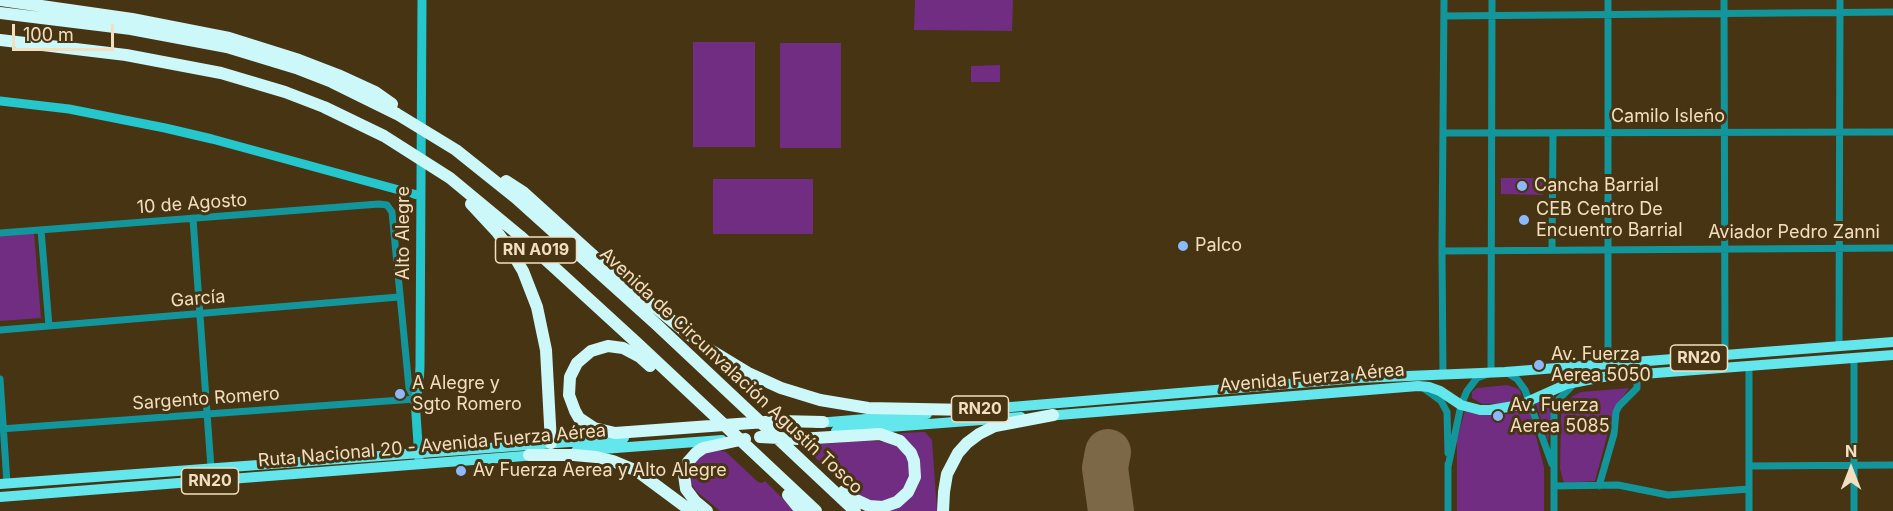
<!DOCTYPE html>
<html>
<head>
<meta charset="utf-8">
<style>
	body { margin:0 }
	#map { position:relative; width:1893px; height:511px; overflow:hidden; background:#473412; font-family:Inter,sans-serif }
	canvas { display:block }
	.north { position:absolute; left:1821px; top:439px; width:60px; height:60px; -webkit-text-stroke:4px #473412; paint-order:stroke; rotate:0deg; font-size:16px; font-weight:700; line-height:24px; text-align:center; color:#f3dfc0 }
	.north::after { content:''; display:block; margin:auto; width:21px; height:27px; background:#f3dfc0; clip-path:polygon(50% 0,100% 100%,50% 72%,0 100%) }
	.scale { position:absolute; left:12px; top:24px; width:102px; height:27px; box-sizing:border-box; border:3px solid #f3dfc0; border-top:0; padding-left:8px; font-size:18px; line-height:21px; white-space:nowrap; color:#f3dfc0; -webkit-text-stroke:4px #473412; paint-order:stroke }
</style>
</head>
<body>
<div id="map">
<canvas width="1893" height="511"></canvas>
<div class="north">N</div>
<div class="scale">100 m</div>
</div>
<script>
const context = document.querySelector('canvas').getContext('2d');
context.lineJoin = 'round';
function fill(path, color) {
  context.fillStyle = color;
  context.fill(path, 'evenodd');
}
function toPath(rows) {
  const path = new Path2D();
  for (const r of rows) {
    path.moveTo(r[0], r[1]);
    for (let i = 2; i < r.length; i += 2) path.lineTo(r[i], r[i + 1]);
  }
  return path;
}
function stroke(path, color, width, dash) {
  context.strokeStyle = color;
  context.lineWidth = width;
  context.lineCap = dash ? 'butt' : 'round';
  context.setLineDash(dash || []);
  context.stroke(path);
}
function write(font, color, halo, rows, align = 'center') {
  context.font = font + ' Inter,sans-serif';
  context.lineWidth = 6;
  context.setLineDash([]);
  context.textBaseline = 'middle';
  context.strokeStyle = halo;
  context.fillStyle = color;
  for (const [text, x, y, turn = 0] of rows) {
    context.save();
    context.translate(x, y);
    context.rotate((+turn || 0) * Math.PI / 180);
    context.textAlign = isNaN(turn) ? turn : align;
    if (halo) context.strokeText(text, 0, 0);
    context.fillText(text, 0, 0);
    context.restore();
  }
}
fill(toPath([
	[915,0,1013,0,1012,31,914,30],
	[693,42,755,42,755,147,693,147],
	[780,43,841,43,841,148,780,148],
	[1000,65,1000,82,971,82,971,66],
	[1501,178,1543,178,1543,195,1501,194],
	[713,179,813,179,813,234,713,234],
	[34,233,41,318,0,321,0,236],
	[1507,385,1519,389,1521,393,1520,399,1513,403,1482,404,1472,398,1472,392,1477,388],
	[1629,388,1614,410,1595,481,1564,483,1560,469,1561,414,1563,407,1573,396,1581,392],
	[1554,395,1548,441,1535,401],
	[1528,406,1544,467,1544,511,1457,511,1457,439,1465,411,1477,414,1503,415,1518,411],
	[925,432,932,440,937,511,884,511,918,483,899,436,901,433],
	[866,440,885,442,893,445,895,443,905,452,911,468,905,489,888,501,871,502,847,488,803,446],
	[717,450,726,452,758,482,762,483,765,481,795,511,720,511,696,491,691,483,690,474,694,462,706,452]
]), '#702d81');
stroke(toPath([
	[1108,452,1105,468,1111,511]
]), '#7c6847', 46);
stroke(toPath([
	[1608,0,1608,363],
	[1724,0,1725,356],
	[1444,16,1893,12],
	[1443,133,1893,132],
	[193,219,211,468],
	[41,230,49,326],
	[0,233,379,204,387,205,392,212,409,388,415,399,0,429],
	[1552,249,1553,133],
	[1442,251,1893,248],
	[0,330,399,297],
	[1839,346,1840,0],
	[1854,358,1854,511],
	[1749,366,1749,511],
	[1506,372,1517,379,1525,390,1552,464],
	[1443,375,1442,251,1444,0],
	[0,379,7,483],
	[1426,390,1441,401,1447,412,1448,453],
	[1749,466,1893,465],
	[1448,467,1461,405,1467,391,1477,378,1491,373,1492,0],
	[1554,486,1618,485,1668,495,1749,489],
	[1599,486,1614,434,1616,412,1619,406,1637,388,1637,375],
	[1448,511,1448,464],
	[1554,511,1554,414,1559,399,1571,387]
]), '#13969b', 7);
stroke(toPath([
	[0,101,69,109,165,128,212,139,421,196],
	[419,459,415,399,419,387,420,366,422,0]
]), '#25c6cc', 9);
stroke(toPath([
	[963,411,1359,378,1505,372,1893,342],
	[1046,416,1418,386,1429,387,1440,391,1461,405,1480,410,1490,410,1520,405,1567,384,1603,377,1893,355],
	[817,423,927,414],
	[836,431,1021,417],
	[576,451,722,440],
	[0,484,624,438],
	[0,497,537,455]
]), '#64e7ec', 10);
stroke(toPath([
	[0,0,132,19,229,38,299,60,338,75,375,92,392,104],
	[0,13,131,29,227,47,296,68,332,82,397,114,456,150,516,198,656,324,855,511],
	[0,40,126,55,221,73,285,92,324,107,384,136,450,178,520,236,638,344,816,511],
	[506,181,523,192,628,287],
	[471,204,497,232,511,251,523,271,537,307,546,350,551,443],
	[623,281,702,345,748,373,781,388,820,400,868,408,970,410],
	[650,366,640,357,623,348,608,346,591,351,577,363,570,377,569,395,575,411,579,418,594,428,615,433,779,421,823,422],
	[760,437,799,439,880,434,900,441,911,453,914,461,915,477,908,492,897,502,883,507,869,506,854,499,844,491],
	[529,455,574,455,596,457,613,461,637,471,691,511],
	[788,495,801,511],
	[707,511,695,501,686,489,684,475,688,462,696,453,703,448,745,439],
	[943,511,944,492,947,474,958,453,967,443,979,434,995,426,1053,415]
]), '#ccf8f9', 12);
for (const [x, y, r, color] of [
	[1522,186,6,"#8db9fc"],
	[1524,220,6,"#8db9fc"],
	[1183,246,6,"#8db9fc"],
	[1539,365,6,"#8db9fc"],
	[400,394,6,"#8db9fc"],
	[1498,416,6,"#8db9fc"],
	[461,471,6,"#8db9fc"]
]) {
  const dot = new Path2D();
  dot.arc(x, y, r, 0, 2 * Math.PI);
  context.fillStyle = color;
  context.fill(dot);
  stroke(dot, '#473412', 2);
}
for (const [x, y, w] of [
	[536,250,81],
	[1699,358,57],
	[980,409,57],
	[210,481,57]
]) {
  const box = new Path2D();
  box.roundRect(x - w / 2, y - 13, w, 26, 4.5);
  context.fillStyle = '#473412';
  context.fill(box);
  stroke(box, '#f3dfc0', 1.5);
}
write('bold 16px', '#f3dfc0', null, [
	["RN A019",536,250],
	["RN20",1699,358],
	["RN20",980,409],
	["RN20",210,481]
]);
write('18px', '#f3dfc0', '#473412', [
	["Camilo Isleño",1668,117],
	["10 de Agosto",192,204,-4],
	["Alto Alegre",404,233,-90],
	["Aviador Pedro Zanni",1794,233],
	["García",198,299,-5],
	["Avenida de Circunvalación Agustín Tosco",731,371,43],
	["Avenida Fuerza Aérea",1312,378,-5],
	["Sargento Romero",206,399,-4],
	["Ruta Nacional 20 - Avenida Fuerza Aérea",432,446,-5]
]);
write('18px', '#f3dfc0', '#473412', [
	["Cancha Barrial",1534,186],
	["CEB Centro De",1536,210],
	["Encuentro Barrial",1536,231],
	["Palco",1195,246],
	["Av. Fuerza",1551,355],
	["Aerea 5050",1551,376],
	["A Alegre y",412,384],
	["Sgto Romero",412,405],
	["Av. Fuerza",1510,406],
	["Aerea 5085",1510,427],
	["Av Fuerza Aerea y Alto Alegre",473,471]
], 'left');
</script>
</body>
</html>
